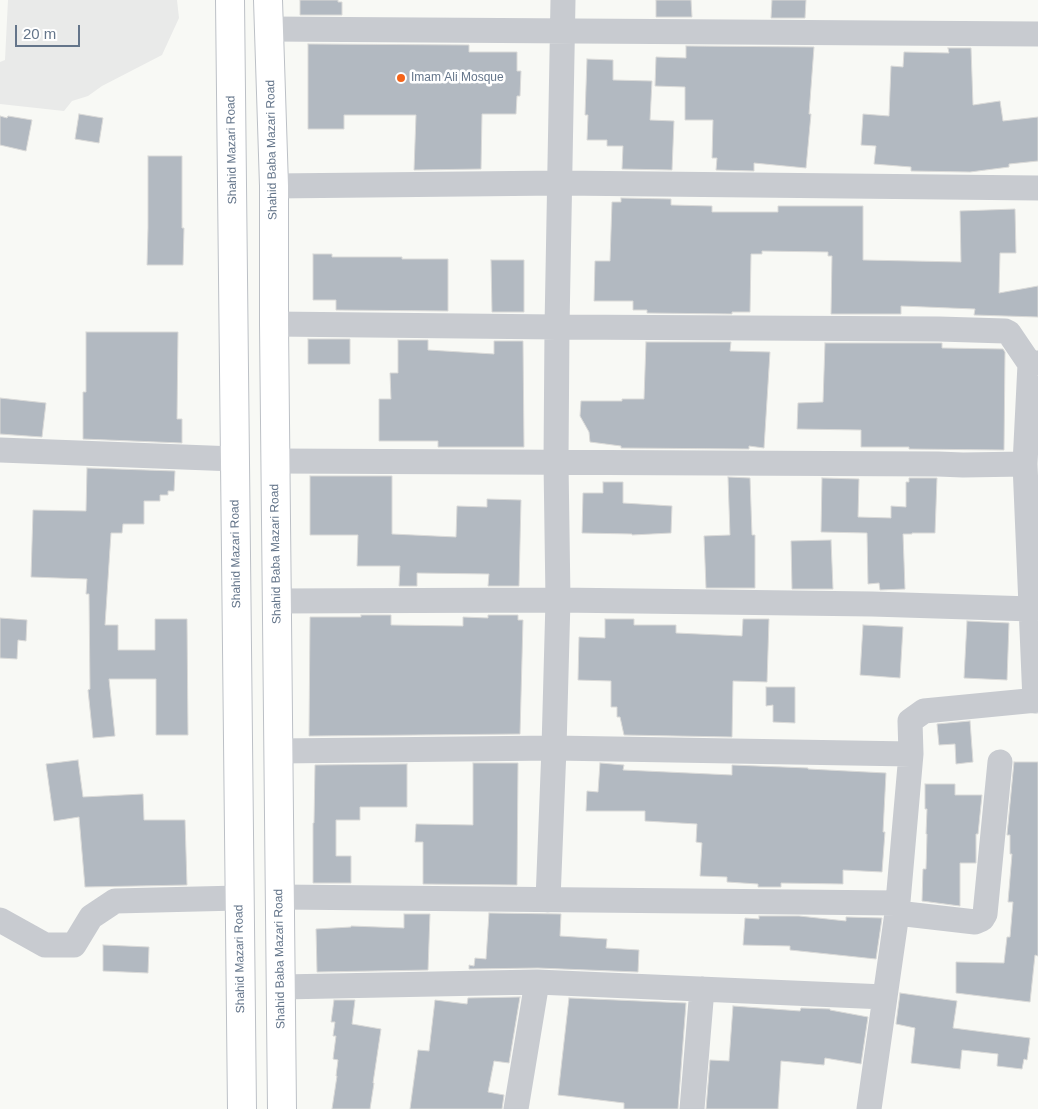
<!DOCTYPE html>
<html>
<head>
<meta charset="utf-8">
<style>
	body { margin:0 }
	#map { position:relative; width:1038px; height:1109px; overflow:hidden; background:#f8f9f5; font-family:Helvetica,sans-serif }
	canvas { display:block }
	.scale { position:absolute; left:15px; top:25px; width:65px; height:22px; box-sizing:border-box; border:2px solid #64758a; border-top:0; padding-left:6px; font-size:15px; line-height:18px; white-space:nowrap; color:#64758a; -webkit-text-stroke:4px #fff; paint-order:stroke }
</style>
</head>
<body>
<div id="map">
<canvas width="1038" height="1109"></canvas>
<div class="scale">20 m</div>
</div>
<script>
const context = document.querySelector('canvas').getContext('2d');
context.lineJoin = 'round';
function fill(path, color) {
  context.fillStyle = color;
  context.fill(path, 'evenodd');
}
function toPath(rows) {
  const path = new Path2D();
  for (const r of rows) {
    path.moveTo(r[0], r[1]);
    for (let i = 2; i < r.length; i += 2) path.lineTo(r[i], r[i + 1]);
  }
  return path;
}
function stroke(path, color, width, dash) {
  context.strokeStyle = color;
  context.lineWidth = width;
  context.lineCap = dash ? 'butt' : 'round';
  context.setLineDash(dash || []);
  context.stroke(path);
}
function write(font, color, halo, rows, align = 'center') {
  context.font = font + ' Helvetica,sans-serif';
  context.lineWidth = 5;
  context.setLineDash([]);
  context.textBaseline = 'middle';
  context.strokeStyle = halo;
  context.fillStyle = color;
  for (const [text, x, y, turn = 0] of rows) {
    context.save();
    context.translate(x, y);
    context.rotate((+turn || 0) * Math.PI / 180);
    context.textAlign = isNaN(turn) ? turn : align;
    if (halo) context.strokeText(text, 0, 0);
    context.fillText(text, 0, 0);
    context.restore();
  }
}
fill(toPath([
	[8,0,177,0,179,18,162,55,102,86,88,96,72,101,64,111,0,104,0,62,5,60]
]), '#e9eae9');
const building = toPath([
	[300,0,338,0,338,2,342,2,342,15,300,15,300,0],
	[656,0,691,0,692,17,656,17,656,0],
	[772,0,806,0,805,18,771,18,772,0],
	[308,44,469,45,469,52,517,52,517,71,521,71,520,96,517,96,516,114,482,114,481,169,414,170,416,115,344,115,344,129,308,129,308,44],
	[686,46,814,47,809,114,811,114,806,168,754,163,754,171,716,170,717,158,712,158,713,120,685,120,685,87,655,86,656,57,686,58,686,46],
	[948,48,971,48,973,105,1000,101,1003,121,1038,117,1038,161,1009,164,1009,167,970,172,911,171,911,167,874,164,876,146,861,145,863,114,889,116,891,66,903,67,904,52,949,53,948,48],
	[587,59,613,60,613,80,652,81,650,120,674,121,672,170,622,169,623,146,607,146,607,140,587,140,588,115,585,115,587,59],
	[79,114,103,118,99,143,75,139,79,114],
	[0,116,7,118,8,116,32,120,26,151,0,145,0,116],
	[148,156,182,156,182,228,184,228,183,265,147,265,148,228,148,156],
	[621,198,671,199,671,205,712,206,712,212,778,212,778,206,863,206,863,260,961,262,960,211,1015,209,1016,253,1000,253,999,293,1038,286,1038,317,974,315,975,309,901,306,901,314,831,314,832,256,828,256,828,252,762,251,762,254,751,254,750,312,732,312,732,314,647,313,647,310,633,310,633,301,594,301,595,261,610,261,612,202,621,202,621,198],
	[313,254,332,254,332,257,402,257,402,259,448,259,448,311,336,310,336,300,313,300,313,254],
	[491,260,524,260,524,312,492,312,491,260],
	[86,332,178,332,177,419,182,419,182,443,83,439,83,392,86,392,86,332],
	[308,339,350,339,350,364,308,364,308,339],
	[398,340,428,340,428,350,494,354,494,341,523,341,524,447,438,447,438,441,379,441,379,399,391,399,390,373,398,373,398,340],
	[646,342,731,342,730,351,770,352,764,448,749,446,749,449,621,448,621,446,590,442,589,432,580,416,581,401,622,401,622,399,644,399,646,342],
	[825,343,942,343,942,348,1003,349,1005,352,1004,450,909,449,909,447,861,447,861,430,797,429,798,403,823,402,825,343],
	[0,398,46,403,42,437,0,434,0,398],
	[87,468,175,471,174,491,168,491,168,495,160,495,160,501,144,501,144,524,123,524,122,533,111,533,105,625,118,625,118,650,155,650,155,619,187,619,188,735,156,735,156,679,109,679,115,736,93,738,88,690,90,689,89,594,86,594,87,579,31,577,33,510,86,511,87,468],
	[310,476,392,476,392,534,456,537,457,506,487,507,487,499,521,500,519,586,488,586,489,574,417,573,417,586,399,586,400,566,357,566,358,535,310,535,310,476],
	[728,477,750,478,752,535,755,535,755,588,706,588,704,536,730,535,728,477],
	[822,478,859,479,858,517,891,518,891,506,906,507,906,482,909,482,909,478,937,478,935,533,912,533,912,534,903,534,905,589,880,590,879,583,868,584,867,533,821,532,822,478],
	[603,482,623,482,623,503,672,506,671,533,632,535,632,534,582,533,583,493,603,493,603,482],
	[831,540,833,589,792,589,791,541,831,540],
	[361,615,391,615,391,625,463,626,463,617,488,618,488,615,518,615,518,620,523,620,520,734,309,736,310,617,361,617,361,615],
	[0,618,27,620,26,641,18,640,17,659,0,658,0,618],
	[605,619,634,619,634,625,676,625,676,633,742,636,743,619,769,619,767,682,733,681,732,737,624,735,620,717,617,717,617,707,611,707,611,681,578,680,579,637,605,638,605,619],
	[967,621,1009,623,1007,680,964,678,967,621],
	[863,625,903,627,900,678,860,675,863,625],
	[766,687,795,687,795,723,773,722,773,705,766,706,766,687],
	[970,721,973,762,956,764,955,744,939,745,937,724,970,721],
	[78,760,83,797,143,794,144,820,185,820,187,885,85,887,79,817,54,821,46,764,78,760],
	[1014,762,1038,762,1038,956,1035,955,1030,1002,956,993,956,962,1004,963,1007,937,1010,937,1013,902,1008,902,1012,854,1010,854,1010,835,1007,835,1014,762],
	[473,763,518,763,517,885,423,884,423,842,415,842,416,824,473,825,473,763],
	[600,763,624,765,623,770,732,775,732,765,808,768,808,769,886,773,883,832,885,832,882,872,843,870,843,884,781,883,781,887,758,887,758,884,727,882,727,877,700,876,702,843,696,842,697,824,645,821,645,811,586,811,587,791,598,792,600,763],
	[407,764,407,807,360,807,360,820,336,820,336,856,351,856,351,883,313,883,313,823,314,823,315,765,407,764],
	[925,784,955,784,955,795,982,795,978,834,976,834,976,863,960,863,960,906,922,901,923,869,926,869,927,834,926,834,927,809,925,809,925,784],
	[489,913,561,914,560,936,607,939,606,948,639,950,638,972,538,968,469,969,469,965,474,966,475,958,486,959,489,913],
	[404,914,430,914,428,970,317,972,316,929,351,927,351,926,404,928,404,914],
	[759,916,799,916,846,921,846,917,882,918,876,959,790,950,790,946,743,945,745,918,759,919,759,916],
	[103,945,149,947,148,973,103,971,103,945],
	[900,993,957,1001,953,1028,1030,1038,1027,1060,1024,1059,1022,1069,997,1066,998,1054,962,1050,960,1069,911,1063,915,1028,896,1024,900,993],
	[520,997,509,1063,494,1061,488,1092,504,1095,502,1109,410,1109,418,1050,429,1051,435,1000,467,1004,468,998,520,997],
	[569,998,686,1003,678,1109,624,1109,624,1103,558,1095,569,998],
	[334,1000,355,1000,352,1024,381,1029,373,1083,374,1083,370,1109,332,1109,337,1076,336,1076,338,1060,333,1059,336,1036,333,1036,335,1022,331,1022,334,1000],
	[733,1006,800,1011,801,1008,830,1009,830,1010,868,1017,861,1064,825,1058,824,1065,781,1061,778,1109,706,1109,710,1060,729,1061,733,1006]
]);
fill(building, '#b2b9c1');
stroke(building, '#dadad8', 1);
const secondary = toPath([
	[230,0,242,1109],
	[268,0,274,186,274,324,282,1109]
]);
stroke(secondary, '#bcc0c6', 30);
stroke(toPath([
	[269,29,1038,34],
	[274,186,560,183,1038,188],
	[274,324,557,327,939,329,1005,331,1009,333,1030,364,1038,363],
	[1030,364,1025,464,1035,701],
	[0,450,235,459],
	[275,461,938,464,963,465,1025,464],
	[276,601,558,600,872,604,1032,609],
	[278,751,554,748,911,754],
	[280,897,897,903],
	[548,900,554,748,558,600,556,462,557,327,563,0],
	[897,913,975,922,982,919,985,914,1000,762],
	[0,920,45,945,74,945,91,917,115,901,239,898],
	[281,987,537,982,885,997],
	[516,1109,537,982],
	[692,1109,702,989],
	[869,1109,897,913,911,754,910,721,924,711,1038,700]
]), '#c8cbd0', 25);
stroke(secondary, '#fff', 28);
for (const [x, y, r, color] of [
	[401,78,5,"#f56419"]
]) {
  const dot = new Path2D();
  dot.arc(x, y, r, 0, 2 * Math.PI);
  context.fillStyle = color;
  context.fill(dot);
  stroke(dot, '#fff', 2);
}
write('12px', '#64758a', '#fff', [
	["Imam Ali Mosque",411,78]
], 'left');
write('12px', '#64758a', '#fff', [
	["Shahid Mazari Road",232,150,-91],
	["Shahid Baba Mazari Road",272,150,-91],
	["Shahid Mazari Road",236,554,-91],
	["Shahid Baba Mazari Road",276,554,-91],
	["Shahid Mazari Road",240,959,-91],
	["Shahid Baba Mazari Road",280,959,-91]
]);
</script>
</body>
</html>
